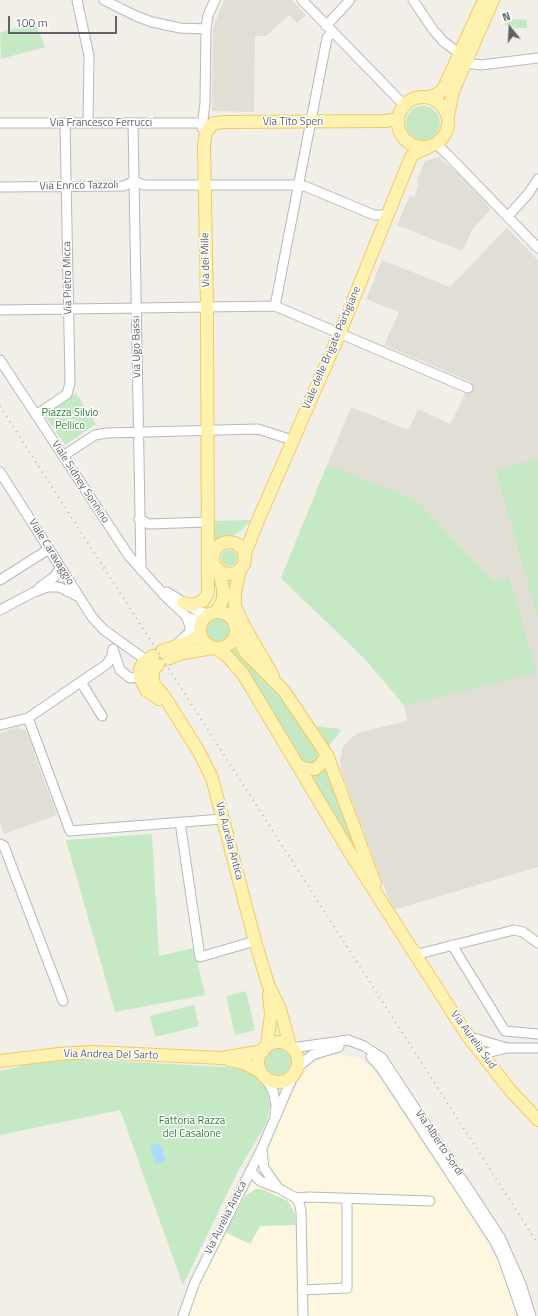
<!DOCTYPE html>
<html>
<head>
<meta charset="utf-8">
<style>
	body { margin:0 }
	#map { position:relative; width:538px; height:1316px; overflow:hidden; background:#f1efe8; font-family:"Titillium Web",sans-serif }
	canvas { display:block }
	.north { position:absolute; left:490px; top:8px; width:40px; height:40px; -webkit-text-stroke:3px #fff; paint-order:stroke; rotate:342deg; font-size:11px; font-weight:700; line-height:16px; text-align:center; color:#5f6368 }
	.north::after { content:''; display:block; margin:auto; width:14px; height:18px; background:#5f6368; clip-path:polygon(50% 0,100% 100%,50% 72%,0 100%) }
	.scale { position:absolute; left:8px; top:16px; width:109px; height:18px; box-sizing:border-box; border:2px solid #5f6368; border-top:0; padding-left:5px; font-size:12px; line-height:14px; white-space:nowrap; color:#5f6368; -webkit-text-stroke:3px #fff; paint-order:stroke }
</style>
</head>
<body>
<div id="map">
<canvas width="538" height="1316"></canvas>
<div class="north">N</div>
<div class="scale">100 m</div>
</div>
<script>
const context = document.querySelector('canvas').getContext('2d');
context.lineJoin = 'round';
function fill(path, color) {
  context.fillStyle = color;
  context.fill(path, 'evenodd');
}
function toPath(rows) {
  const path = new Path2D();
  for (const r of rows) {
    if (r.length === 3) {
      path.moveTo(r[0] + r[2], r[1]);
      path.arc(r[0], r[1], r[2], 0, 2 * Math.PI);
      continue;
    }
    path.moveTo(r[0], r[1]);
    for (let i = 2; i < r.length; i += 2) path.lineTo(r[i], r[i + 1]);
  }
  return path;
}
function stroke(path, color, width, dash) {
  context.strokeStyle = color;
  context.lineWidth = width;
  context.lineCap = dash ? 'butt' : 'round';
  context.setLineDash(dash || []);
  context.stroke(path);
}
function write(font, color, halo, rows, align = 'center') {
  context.font = font + ' "Titillium Web",sans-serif';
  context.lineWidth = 3;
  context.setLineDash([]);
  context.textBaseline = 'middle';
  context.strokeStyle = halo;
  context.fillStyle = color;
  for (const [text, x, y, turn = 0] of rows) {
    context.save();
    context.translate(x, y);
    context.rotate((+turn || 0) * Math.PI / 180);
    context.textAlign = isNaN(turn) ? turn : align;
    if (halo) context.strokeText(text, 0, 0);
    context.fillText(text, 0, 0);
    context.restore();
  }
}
fill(toPath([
	[342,1054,361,1060,372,1068,461,1200,498,1262,508,1290,516,1316,187,1316,200,1282,246,1195,291,1094,305,1072,314,1063,330,1055]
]), '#fef7e0');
fill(toPath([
	[224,0,292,0,306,15,297,23,289,15,266,36,255,36,254,112,212,111,213,27],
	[439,157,460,175,491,209,474,227,462,251,397,225,410,195,414,197,418,187,417,180,425,161],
	[507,228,538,260,538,867,393,910,341,771,340,760,343,747,351,738,361,732,407,721,404,705,365,659,281,578,351,407,408,430,418,409,450,424,471,382,384,345,399,312,366,299,382,260,450,287],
	[17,727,26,731,57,815,4,834,0,823,0,733]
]), '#e1ded6');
fill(toPath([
	[505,18,527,20,527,28,516,28,504,24],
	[35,23,45,47,1,59,0,33],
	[423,123,17],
	[76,393,96,424,65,445,44,414],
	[538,459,538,619,496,470],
	[327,465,414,499,494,581,509,577,537,673,404,705,365,659,281,578],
	[251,520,241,531,215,544,214,521],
	[229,558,8],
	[218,630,12],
	[237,645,245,658,289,706,319,755,318,763,305,764,229,651],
	[314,726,340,729,341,731,328,747],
	[327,764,365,867,307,775,319,773],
	[152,834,159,956,194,948,205,995,115,1012,66,840],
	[246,991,255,1030,235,1035,226,996],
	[194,1005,199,1026,155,1037,150,1016],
	[278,1062,13],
	[81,1059,243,1068,254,1074,267,1089,270,1107,266,1124,238,1171,183,1285,120,1110,0,1135,0,1071,30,1064],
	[256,1189,261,1189,288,1201,295,1214,296,1225,260,1226,250,1244,225,1232,246,1195]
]), '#c5e8c5');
fill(toPath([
	[160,1143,166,1161,156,1164,150,1146]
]), '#aadaff');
const minor = toPath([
	[77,0,89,56,88,123],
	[104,0,136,16,152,22,180,28,206,29],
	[302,0,404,105],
	[413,0,434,31,444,42,460,54],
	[326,26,350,0],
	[466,63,481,65,538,58],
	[0,123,201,123],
	[133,123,141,570],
	[202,128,205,103,206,29,208,15,215,0],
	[436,144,448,155,538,248],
	[0,187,124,186,134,181,144,185,298,185,307,187,374,215,388,215],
	[508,216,528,194,538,179],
	[275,306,327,38,332,32],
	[0,310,275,306,468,388],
	[0,360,129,556,165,596,186,616,195,620,200,626],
	[36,415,67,394,70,383,65,123],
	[63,456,95,435,107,433,258,429,292,440],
	[0,472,92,617,104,630,146,660],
	[139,519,149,524,207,522],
	[0,580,49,549],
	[39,588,54,577,61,568],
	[167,592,199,612,209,614],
	[0,610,34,592,48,587,59,587,77,596],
	[179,642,190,632,190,626,186,616],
	[113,649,120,670,130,678,140,677,152,670],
	[81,682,102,716],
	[28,718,70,831,222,819],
	[0,725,28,718,107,664,112,656,113,649],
	[180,822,200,957,255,941],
	[0,844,4,846,63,1001],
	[452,945,505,1031,538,1034],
	[414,955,514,930,523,932,538,943],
	[467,1036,507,1048,538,1048],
	[292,1048,348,1040,364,1046,382,1058,500,1237,521,1284,531,1316],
	[480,1050,479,1052,487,1053,507,1048],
	[371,1057,381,1068,494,1240,503,1258,523,1316],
	[297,1068,312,1055,339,1047],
	[265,1077,273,1091,276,1105,275,1115],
	[262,1150,264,1168,278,1188],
	[250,1171,260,1181,278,1188,296,1198,299,1203,301,1211,303,1316],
	[296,1198,309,1197,430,1201],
	[302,1290,347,1288,347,1199],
	[183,1316,195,1282,262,1148,294,1074]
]);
const major = toPath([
	[423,122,25],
	[429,97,438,94,444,88,484,0],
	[448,116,453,91,493,0],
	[229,558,16],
	[244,556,259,518,339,335,411,157,415,153,427,148],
	[183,603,193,605,203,601,208,593,208,586,207,308,204,145,206,132,214,123,227,122,385,121,397,119],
	[235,606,244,626,273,676],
	[218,630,18],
	[215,612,219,608,223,599,223,587,218,570],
	[235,613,235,592,240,569],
	[236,632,245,652,284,691,327,755,375,883],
	[215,648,227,656,243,674,352,856,467,1035,510,1090,538,1120],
	[162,651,191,641,200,634],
	[153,656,143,663,140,669,140,677,146,690,159,699],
	[167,659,183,653,213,648],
	[158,665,152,670,154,685,164,696,199,752,212,778,255,941,268,984,280,1009,290,1046],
	[298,765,305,769,315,769,321,764,327,755],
	[278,1062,20],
	[267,1046,271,1014,269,994],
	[229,1060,244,1063,261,1072],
	[0,1061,59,1054,93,1052,222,1058,263,1051]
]);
stroke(minor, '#b5b8bc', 11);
stroke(major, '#f2c960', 14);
stroke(minor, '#fff', 9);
stroke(major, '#fff2af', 12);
stroke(toPath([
	[0,406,538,1244]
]), '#b6b7b8', 2, [1, 5]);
write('11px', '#5f6368', '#fff', [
	["Via Tito Speri",293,122],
	["Via Francesco Ferrucci",101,123],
	["Via Enrico Tazzoli",79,186,-1],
	["Via dei Mille",206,260,-91],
	["Via Pietro Micca",68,278,-91],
	["Via Ugo Bassi",137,347,-91],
	["Viale delle Brigate Partigiane",332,348,-67],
	["Viale Sidney Sonnino",80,482,57],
	["Viale Caravaggio",51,552,58],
	["Via Aurelia Antica",229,841,75],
	["Via Aurelia Sud",473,1040,54],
	["Via Andrea Del Sarto",111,1055,1],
	["Via Alberto Sordi",439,1143,56],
	["Via Aurelia Antica",226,1218,-63]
]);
write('11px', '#348238', '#fff', [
	["Piazza Silvio",70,413],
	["Pellico",70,426],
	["Fattoria Razza",192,1121],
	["del Casalone",192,1134]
]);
</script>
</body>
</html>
